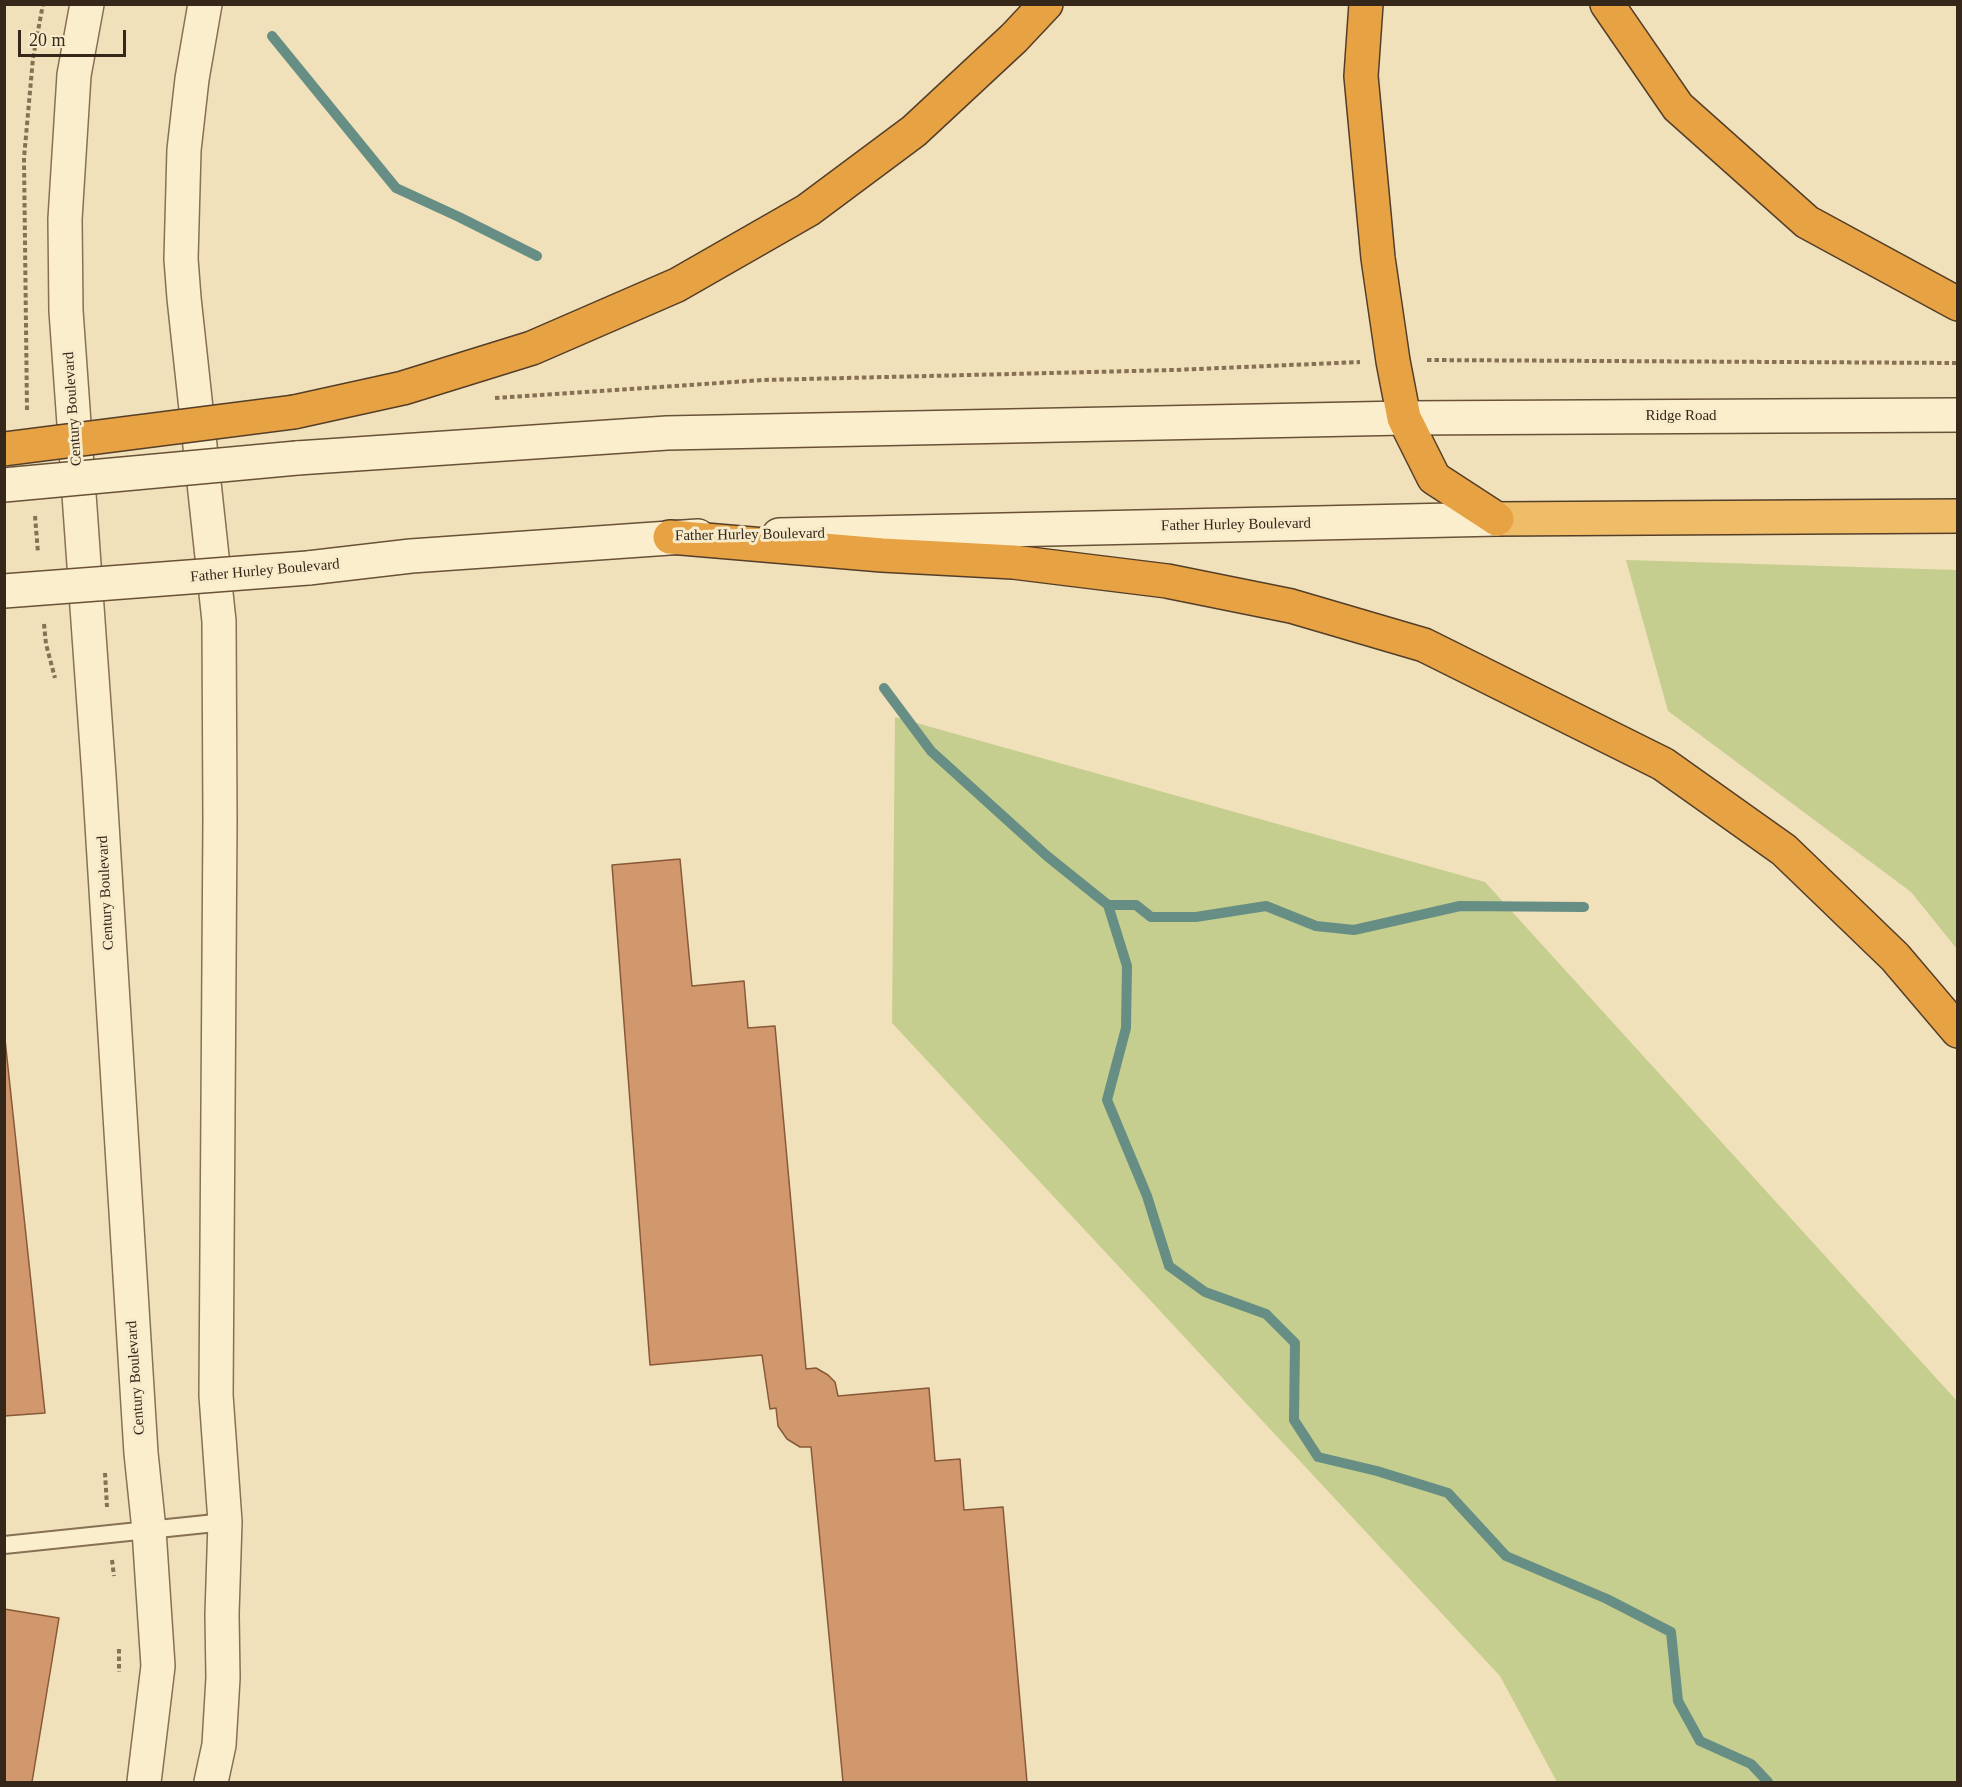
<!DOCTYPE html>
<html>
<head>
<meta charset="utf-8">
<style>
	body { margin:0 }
	#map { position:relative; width:1962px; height:1787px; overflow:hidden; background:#f0e1ba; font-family:"Times New Roman",serif }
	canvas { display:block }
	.frame { position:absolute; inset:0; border:6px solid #35271a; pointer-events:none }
	.scale { position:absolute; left:18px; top:30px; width:108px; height:27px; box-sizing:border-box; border:3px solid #35271a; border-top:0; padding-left:8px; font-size:18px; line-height:21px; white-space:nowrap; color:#35271a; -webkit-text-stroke:4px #f7ebca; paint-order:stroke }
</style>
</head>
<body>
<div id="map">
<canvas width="1962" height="1787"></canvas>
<div class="frame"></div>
<div class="scale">20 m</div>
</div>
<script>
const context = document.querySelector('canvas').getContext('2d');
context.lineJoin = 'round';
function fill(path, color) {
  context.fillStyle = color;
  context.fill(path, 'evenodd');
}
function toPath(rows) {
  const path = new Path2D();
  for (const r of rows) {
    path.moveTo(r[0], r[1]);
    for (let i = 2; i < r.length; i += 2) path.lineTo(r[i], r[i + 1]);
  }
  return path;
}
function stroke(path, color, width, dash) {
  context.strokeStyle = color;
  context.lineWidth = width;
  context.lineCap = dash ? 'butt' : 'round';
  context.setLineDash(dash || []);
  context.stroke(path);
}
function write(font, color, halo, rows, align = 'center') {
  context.font = font + ' "Times New Roman",serif';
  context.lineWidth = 6;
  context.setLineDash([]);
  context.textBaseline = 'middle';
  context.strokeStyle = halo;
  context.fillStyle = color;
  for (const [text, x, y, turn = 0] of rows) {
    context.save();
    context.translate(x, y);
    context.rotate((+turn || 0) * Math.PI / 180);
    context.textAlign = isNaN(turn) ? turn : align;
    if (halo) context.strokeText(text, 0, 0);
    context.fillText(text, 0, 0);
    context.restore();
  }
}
fill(toPath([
	[1626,560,1957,570,1957,949,1911,892,1668,711],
	[895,717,1485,882,1957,1401,1957,1782,1557,1782,1500,1676,892,1023]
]), '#c5ce8e');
stroke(toPath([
	[272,36,396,188,459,217,537,256],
	[884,688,931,751,1047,856,1108,905,1127,966,1126,1028,1107,1100,1147,1196,1169,1266,1205,1292,1266,1314,1295,1343,1294,1420,1318,1457,1377,1471,1448,1493,1506,1556,1607,1599,1671,1632,1678,1701,1700,1741,1751,1764,1768,1782],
	[1108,905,1136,905,1151,917,1196,917,1266,906,1316,926,1354,930,1460,906,1584,907]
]), '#668e84', 10);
const building = toPath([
	[680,859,692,986,744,981,748,1028,775,1026,806,1369,816,1368,828,1375,835,1382,838,1396,929,1388,935,1461,960,1459,964,1510,1003,1507,1027,1782,843,1782,811,1447,800,1447,787,1439,778,1426,776,1408,770,1409,762,1355,650,1365,612,865,680,859],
	[4,1030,45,1413,4,1416,4,1030],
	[4,1609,59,1618,32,1782,4,1782,4,1609]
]);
fill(building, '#d1986d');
stroke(building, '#885938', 1.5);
const service = toPath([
	[4,1545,225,1522]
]);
const tertiary = toPath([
	[87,4,74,75,65,219,66,311,99,776,141,1453,149,1530,158,1666,144,1782],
	[205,4,192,79,184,150,181,259,184,298,219,621,220,821,216,1395,225,1522,222,1614,223,1678,219,1745,211,1782]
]);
const secondary = toPath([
	[297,458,667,433,1404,418,1958,415],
	[779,535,1497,519],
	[308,568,411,556,698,536]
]);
const trunk = toPath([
	[1497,519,1958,516]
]);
const motorway = toPath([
	[1366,4,1361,76,1378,258,1393,361,1404,418,1434,478,1497,519],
	[1607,4,1678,107,1807,222,1958,304],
	[294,412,403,388,532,348,677,285,808,210,914,131,1014,38,1046,4],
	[670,537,882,555,1013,562,1167,581,1291,606,1424,645,1663,764,1784,850,1895,957,1958,1031]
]);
stroke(service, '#877054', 20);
stroke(tertiary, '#877054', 36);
stroke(secondary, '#695137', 36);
stroke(trunk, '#543e29', 36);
stroke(motorway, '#543e29', 36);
stroke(toPath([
	[1427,360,1958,363],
	[495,398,763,380,1174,370,1360,362],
	[27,410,24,158,33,58,43,4],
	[35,516,38,553],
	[44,624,46,644,55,678],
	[105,1473,107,1507],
	[112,1560,114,1576],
	[119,1649,119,1672]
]), '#877054', 4, [4.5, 3]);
stroke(service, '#fbeecd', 16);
stroke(tertiary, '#fbeecd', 33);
stroke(secondary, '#fbeecd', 33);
stroke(trunk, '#efbd68', 33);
stroke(motorway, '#e7a243', 33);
const secondaryBridge = toPath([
	[4,485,297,458],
	[4,591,308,568]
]);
const motorwayBridge = toPath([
	[4,449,294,412]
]);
stroke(secondaryBridge, '#695137', 36, []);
stroke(motorwayBridge, '#543e29', 36, []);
stroke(secondaryBridge, '#fbeecd', 33);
stroke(motorwayBridge, '#e7a243', 33);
write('15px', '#35271a', '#f7ebca', [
	["Century Boulevard",73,409,-94],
	["Ridge Road",1681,416],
	["Father Hurley Boulevard",1236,525,-1],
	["Father Hurley Boulevard",750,535,-1],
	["Father Hurley Boulevard",265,571,-5],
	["Century Boulevard",106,893,-93],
	["Century Boulevard",136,1378,-94]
]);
</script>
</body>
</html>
